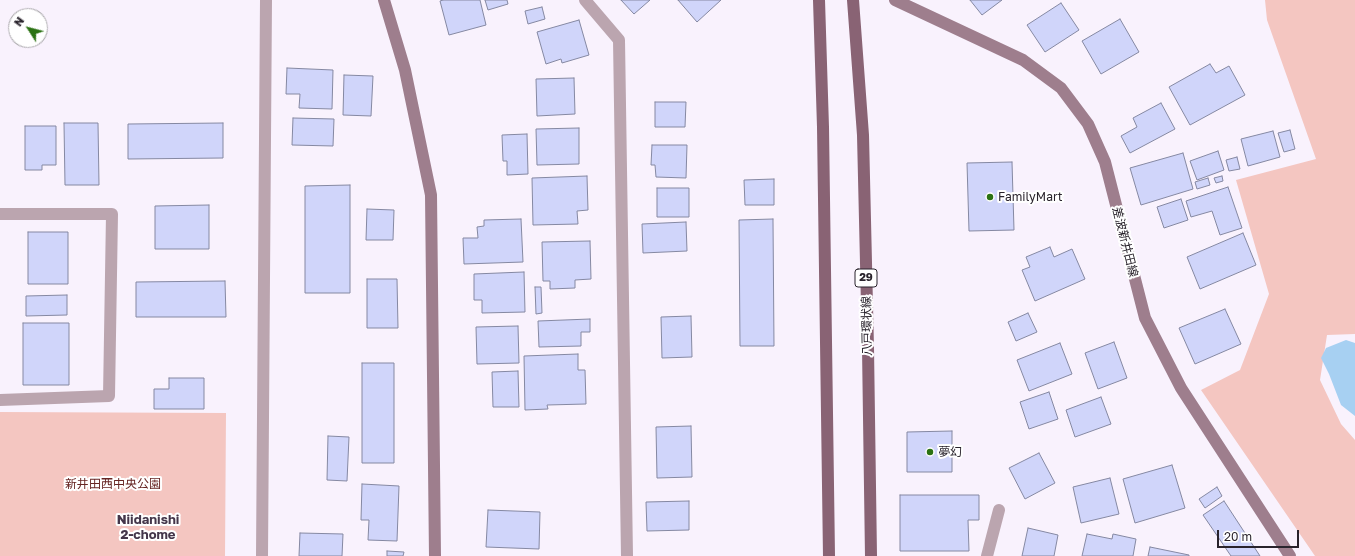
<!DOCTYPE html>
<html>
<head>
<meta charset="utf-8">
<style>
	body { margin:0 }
	#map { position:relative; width:1355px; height:556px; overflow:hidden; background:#f9f2fd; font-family:"Golos Text",sans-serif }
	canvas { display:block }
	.north { position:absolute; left:8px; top:8px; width:40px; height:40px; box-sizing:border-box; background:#fff; border:1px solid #a9a7ab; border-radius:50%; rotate:306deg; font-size:11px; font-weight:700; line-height:16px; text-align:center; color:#29232c }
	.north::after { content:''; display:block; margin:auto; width:14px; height:18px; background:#2b7213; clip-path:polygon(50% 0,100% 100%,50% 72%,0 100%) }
	.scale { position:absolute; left:1217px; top:530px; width:82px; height:18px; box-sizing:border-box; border:2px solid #29232c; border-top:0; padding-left:5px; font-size:12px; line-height:14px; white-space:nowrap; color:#29232c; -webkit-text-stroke:3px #fff; paint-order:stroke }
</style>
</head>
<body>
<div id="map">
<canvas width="1355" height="556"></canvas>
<div class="north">N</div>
<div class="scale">20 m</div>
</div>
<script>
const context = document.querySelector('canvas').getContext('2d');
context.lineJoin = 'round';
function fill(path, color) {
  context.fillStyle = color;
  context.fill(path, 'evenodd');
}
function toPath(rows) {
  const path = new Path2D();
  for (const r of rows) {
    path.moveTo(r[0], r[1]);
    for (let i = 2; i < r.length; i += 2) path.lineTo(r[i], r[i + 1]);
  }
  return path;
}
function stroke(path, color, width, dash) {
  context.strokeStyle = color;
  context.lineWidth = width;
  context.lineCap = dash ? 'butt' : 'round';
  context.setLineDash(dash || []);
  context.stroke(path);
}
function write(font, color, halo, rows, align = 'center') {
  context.font = font + ' "Golos Text","Noto Sans JP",sans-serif';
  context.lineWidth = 4;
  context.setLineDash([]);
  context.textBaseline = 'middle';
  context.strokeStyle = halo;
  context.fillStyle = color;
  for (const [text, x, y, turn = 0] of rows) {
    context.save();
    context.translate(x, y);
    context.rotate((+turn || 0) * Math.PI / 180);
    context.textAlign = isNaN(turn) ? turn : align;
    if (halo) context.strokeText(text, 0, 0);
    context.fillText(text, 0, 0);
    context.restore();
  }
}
fill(toPath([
	[1265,0,1355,0,1355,334,1327,335,1320,380,1341,424,1355,440,1355,556,1315,556,1201,390,1240,370,1269,294,1236,180,1316,159,1267,20],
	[0,412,226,413,225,556,0,556]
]), '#f4c6c1');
fill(toPath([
	[1346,340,1355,343,1355,416,1341,405,1329,374,1321,358,1326,348]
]), '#a7d0f2');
const building = toPath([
	[443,0,480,0,486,25,449,35,440,1,443,0],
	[485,0,507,0,508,4,488,10,485,0],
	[621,0,650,0,634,14,621,0],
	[678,0,721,0,697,22,678,0],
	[970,0,1002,0,982,15,970,0],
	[1061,3,1079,30,1045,52,1027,25,1061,3],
	[542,7,545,19,528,24,525,11,542,7],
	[1120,19,1139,52,1101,74,1082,41,1120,19],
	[579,20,589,55,562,63,561,59,546,64,537,32,579,20],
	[1210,64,1216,73,1229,66,1245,95,1190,125,1169,87,1210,64],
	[287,68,333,70,332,109,299,108,300,94,286,94,287,68],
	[344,75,373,76,371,116,343,115,344,75],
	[574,78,575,114,537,116,536,79,574,78],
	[655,102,686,102,685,127,655,127,655,102],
	[1161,103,1175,129,1130,153,1121,136,1137,127,1133,118,1161,103],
	[293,118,334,119,333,146,292,145,293,118],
	[64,123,98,123,99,185,65,185,64,123],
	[223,123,223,158,128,159,128,124,223,123],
	[25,126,56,126,56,165,42,165,42,170,25,170,25,126],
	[579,128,579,164,537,165,536,129,579,128],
	[1290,130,1295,149,1284,152,1278,133,1290,130],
	[1273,131,1280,157,1248,166,1241,139,1273,131],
	[527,134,528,174,507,175,507,161,503,161,502,135,527,134],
	[652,145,687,145,686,178,656,177,655,165,651,165,652,145],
	[1218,151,1224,170,1197,180,1190,161,1218,151],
	[1183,153,1193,189,1141,205,1130,168,1183,153],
	[1237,157,1240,169,1229,171,1226,160,1237,157],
	[1012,162,1014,230,969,231,967,163,1012,162],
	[587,176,588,210,577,211,578,224,533,225,532,178,587,176],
	[1222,176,1223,181,1216,183,1214,178,1222,176],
	[1208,178,1210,185,1197,189,1195,182,1208,178],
	[774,179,774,205,745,205,744,180,774,179],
	[350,185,350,293,305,293,305,186,350,185],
	[1228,187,1242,228,1220,235,1212,211,1191,217,1186,201,1228,187],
	[657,188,689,188,689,217,657,217,657,188],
	[1181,199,1188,220,1164,228,1157,207,1181,199],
	[209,205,209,249,155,249,155,206,209,205],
	[367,209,394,210,393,240,366,240,367,209],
	[521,219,523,262,464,264,463,238,478,238,477,227,484,226,484,220,521,219],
	[773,219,774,346,740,346,739,220,773,219],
	[686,222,687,251,643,253,642,224,686,222],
	[28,232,68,232,68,284,28,284,28,232],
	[1243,233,1256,265,1200,289,1187,257,1243,233],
	[590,241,591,279,575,280,575,288,550,289,550,281,543,281,542,242,590,241],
	[1050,247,1054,257,1072,249,1085,279,1035,301,1022,270,1030,267,1026,257,1050,247],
	[524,272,525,312,482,313,482,300,474,300,474,274,524,272],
	[367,279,397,279,398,328,367,328,367,279],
	[225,281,226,317,136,317,136,282,225,281],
	[535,287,541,287,542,313,536,314,535,287],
	[67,295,67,315,26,316,26,296,67,295],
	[1225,309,1241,344,1195,364,1179,328,1225,309],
	[1028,313,1037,332,1016,341,1008,322,1028,313],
	[691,316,692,357,662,358,661,317,691,316],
	[590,319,590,332,581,332,581,346,539,347,538,321,590,319],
	[23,323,69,323,69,385,23,385,23,323],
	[518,326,519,363,477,364,476,327,518,326],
	[1114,342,1127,378,1098,389,1085,353,1114,342],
	[1060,343,1072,374,1029,391,1017,360,1060,343],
	[578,354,578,370,585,370,586,404,547,405,548,409,525,410,524,356,578,354],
	[362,363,394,363,394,463,362,463,362,363],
	[518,371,519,407,493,407,492,372,518,371],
	[169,378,204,378,204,409,154,409,154,389,169,389,169,378],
	[1049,392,1058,419,1029,429,1020,402,1049,392],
	[1101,397,1111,424,1075,437,1066,410,1101,397],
	[691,426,692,477,657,478,656,427,691,426],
	[952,431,952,472,907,472,907,432,952,431],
	[328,436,349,437,347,481,327,480,328,436],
	[1039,453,1055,483,1025,499,1009,468,1039,453],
	[1172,465,1185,508,1135,523,1123,479,1172,465],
	[1110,478,1119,514,1081,523,1073,487,1110,478],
	[362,484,399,486,397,541,368,540,369,520,361,520,362,484],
	[1217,487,1222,496,1205,508,1199,499,1217,487],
	[900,495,979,495,979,520,968,520,969,551,900,551,900,495],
	[689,501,689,530,647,531,646,502,689,501],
	[1224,501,1260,556,1231,556,1203,515,1224,501],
	[488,510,540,512,539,549,486,547,488,510],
	[1028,528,1058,535,1054,556,1022,556,1028,528],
	[300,533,343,534,342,556,299,556,300,533],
	[1087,534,1112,539,1113,534,1136,539,1133,556,1082,556,1087,534],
	[1150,547,1189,555,1189,556,1148,556,1150,547],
	[387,551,404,552,403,556,387,556,387,551]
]);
fill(building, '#d0d5fa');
stroke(building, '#8588a2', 1);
stroke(toPath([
	[585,0,619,40,627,556],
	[0,214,112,214,109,396,0,400],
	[262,556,266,0],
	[987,556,999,510]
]), '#bba5af', 12);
stroke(toPath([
	[384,0,405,70,431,195,435,556],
	[895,0,1023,60,1061,88,1088,124,1105,162,1145,318,1181,388,1290,556]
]), '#9e7e8d', 12);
stroke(toPath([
	[819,0,823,127,829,556],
	[853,0,863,135,868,348,871,556]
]), '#896374', 12);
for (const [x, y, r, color] of [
	[990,197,4,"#2b7213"],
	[930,452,4,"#2b7213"]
]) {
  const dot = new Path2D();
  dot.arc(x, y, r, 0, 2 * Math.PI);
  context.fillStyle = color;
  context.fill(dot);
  stroke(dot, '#fff', 1.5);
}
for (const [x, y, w] of [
	[866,278,22]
]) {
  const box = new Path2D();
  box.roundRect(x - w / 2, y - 9, w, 18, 3);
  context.fillStyle = '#fff';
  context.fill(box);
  stroke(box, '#29232c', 1);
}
write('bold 11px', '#29232c', null, [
	["29",866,278]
]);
write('12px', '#29232c', '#fff', [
	["FamilyMart",998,197],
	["夢幻",938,452]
], 'left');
write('12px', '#29232c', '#fff', [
	["差波新井田線",1125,242,76],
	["八戸環状線",867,326,-91]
]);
write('12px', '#662523', '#fff', [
	["新井田西中央公園",113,484]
]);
write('bold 13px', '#44364a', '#fff', [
	["Niidanishi",148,520],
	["2-chome",148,535]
]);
</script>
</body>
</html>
